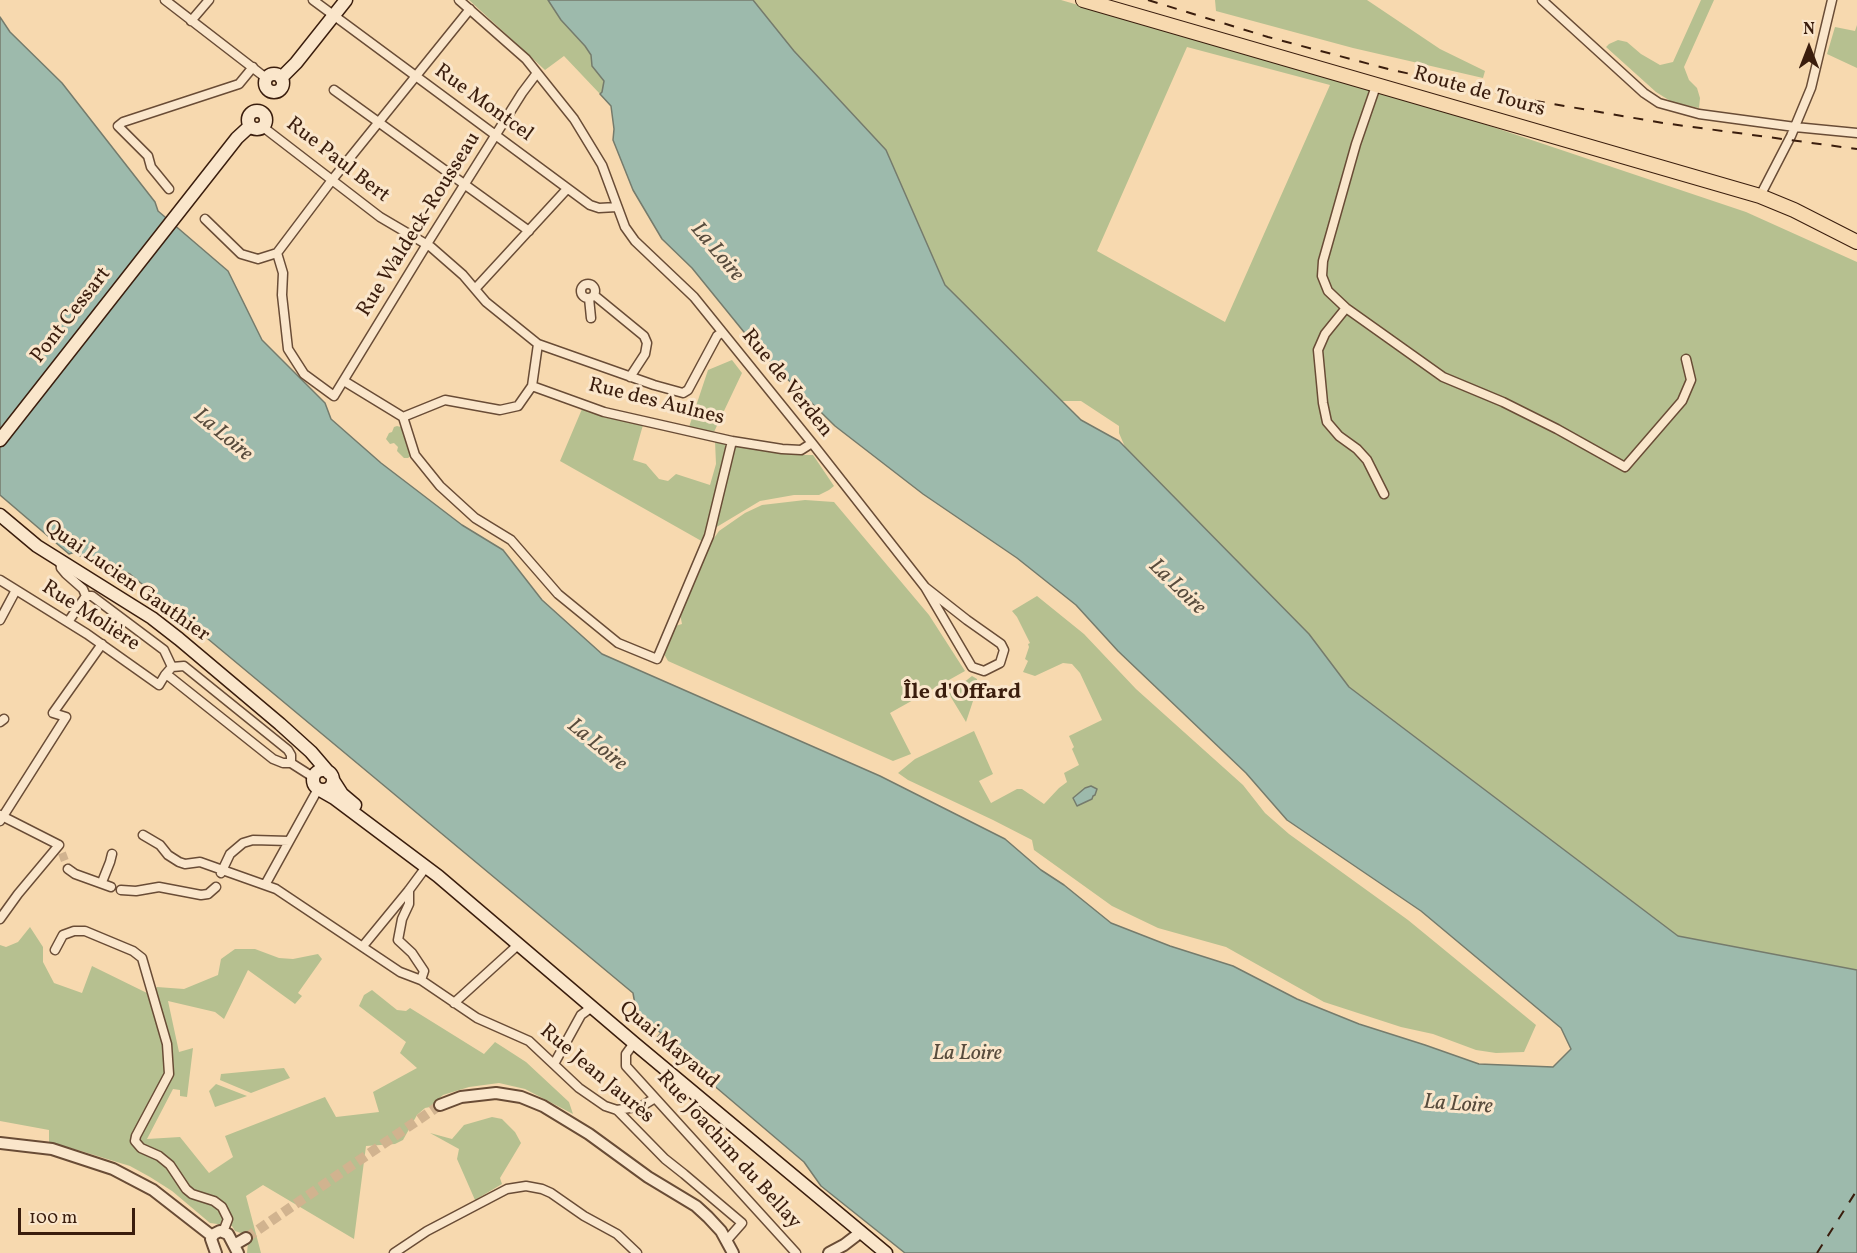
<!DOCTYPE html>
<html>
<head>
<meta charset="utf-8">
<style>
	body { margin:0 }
	#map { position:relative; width:1857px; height:1253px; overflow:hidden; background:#f7d9af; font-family:Vollkorn,serif }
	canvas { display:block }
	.north { position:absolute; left:1779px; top:18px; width:60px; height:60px; -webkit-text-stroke:4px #fae6cb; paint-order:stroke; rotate:0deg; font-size:16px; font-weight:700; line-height:24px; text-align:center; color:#3a1d0d }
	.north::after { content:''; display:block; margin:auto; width:21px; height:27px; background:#3a1d0d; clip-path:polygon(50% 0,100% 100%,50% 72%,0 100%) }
	.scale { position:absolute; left:18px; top:1208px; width:117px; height:27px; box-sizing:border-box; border:3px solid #3a1d0d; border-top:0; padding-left:8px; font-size:18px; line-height:21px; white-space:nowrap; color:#3a1d0d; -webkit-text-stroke:4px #fae6cb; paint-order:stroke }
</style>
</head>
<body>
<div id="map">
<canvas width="1857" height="1253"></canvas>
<div class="north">N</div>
<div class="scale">100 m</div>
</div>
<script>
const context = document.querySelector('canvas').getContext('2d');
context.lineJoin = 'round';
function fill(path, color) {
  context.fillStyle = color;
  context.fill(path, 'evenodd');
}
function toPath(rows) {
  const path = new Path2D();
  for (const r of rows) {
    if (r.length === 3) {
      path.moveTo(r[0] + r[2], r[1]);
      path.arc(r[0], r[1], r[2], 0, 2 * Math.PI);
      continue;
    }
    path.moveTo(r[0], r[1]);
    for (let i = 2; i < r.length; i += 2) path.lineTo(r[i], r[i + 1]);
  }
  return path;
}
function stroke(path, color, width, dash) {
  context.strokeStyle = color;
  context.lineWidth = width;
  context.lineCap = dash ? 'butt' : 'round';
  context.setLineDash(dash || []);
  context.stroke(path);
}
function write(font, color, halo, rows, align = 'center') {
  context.font = font + ' Vollkorn,serif';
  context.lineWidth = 6;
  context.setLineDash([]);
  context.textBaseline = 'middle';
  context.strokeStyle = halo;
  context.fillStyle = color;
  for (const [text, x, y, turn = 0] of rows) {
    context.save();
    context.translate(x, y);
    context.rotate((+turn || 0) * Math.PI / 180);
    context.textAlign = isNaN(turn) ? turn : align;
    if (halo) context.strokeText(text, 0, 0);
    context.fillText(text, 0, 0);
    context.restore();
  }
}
fill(toPath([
	[469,0,548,0,561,20,585,46,591,55,592,66,604,81,602,93,600,94,564,56,545,70],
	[753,0,1061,0,1478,122,1746,212,1857,262,1857,970,1678,936,1349,687,1309,634,1125,447,1119,433,1119,426,1081,401,1062,401,945,285,886,150,794,51],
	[1187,47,1330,85,1225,322,1097,251],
	[1215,0,1367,0,1440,49,1485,71,1483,78,1353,48,1216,11],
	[1701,0,1714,0,1684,67,1689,80,1697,88,1700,98,1699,108,1672,102,1656,92,1606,47,1609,44,1618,40,1627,42,1641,54,1660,65,1673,62],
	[1857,25,1857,68,1827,54,1835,27,1855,31],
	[732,360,742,373,714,432,689,427,708,370],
	[582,409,602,416,643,425,633,460,646,464,659,479,668,481,676,474,710,485,716,464,715,441,727,444,705,543,560,461],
	[397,426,401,427,412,455,408,458,404,458,397,451,398,447,394,443,390,444,386,439,389,433,392,432,394,427],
	[736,447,744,447,797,455,813,455,834,486,829,490,819,495,794,495,760,501,715,528,732,453],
	[805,500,834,502,929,615,965,671,890,713,911,754,893,761,668,661,664,654,675,626,682,624,680,614,710,544,719,531,745,513,762,505],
	[1037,596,1084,634,1136,689,1243,785,1265,813,1289,834,1408,920,1536,1025,1524,1052,1496,1053,1476,1050,1433,1034,1401,1027,1324,1002,1226,947,1158,928,1112,906,1034,850,1032,840,993,820,908,780,898,773,915,759,974,731,993,774,979,781,991,803,1017,789,1022,789,1044,804,1059,788,1067,782,1064,773,1079,765,1072,749,1074,747,1069,736,1102,720,1080,673,1072,664,1063,663,1035,676,1023,672,1028,661,1025,659,1029,647,1028,644,1030,643,1017,617,1012,611],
	[972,676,977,679,977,689,966,722,949,694],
	[30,927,43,947,43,962,54,983,82,993,92,966,149,994,157,987,184,989,218,975,221,959,235,949,255,949,279,958,293,959,318,954,322,959,298,993,302,996,295,1004,248,970,224,1019,215,1012,168,1001,179,1052,193,1048,187,1097,180,1096,180,1090,173,1089,147,1139,180,1137,209,1173,233,1157,225,1136,325,1097,336,1117,379,1112,373,1092,417,1068,400,1053,406,1042,359,1006,364,995,372,990,397,1010,406,1011,410,1008,484,1054,495,1042,526,1062,569,1102,573,1114,525,1089,499,1083,469,1087,443,1095,430,1107,425,1108,417,1115,403,1140,395,1144,366,1146,354,1239,263,1185,246,1196,261,1253,247,1253,248,1242,244,1234,235,1231,232,1226,210,1223,172,1191,150,1177,130,1166,81,1151,49,1142,49,1130,0,1121,0,945,6,947,18,942],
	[284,1068,290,1078,251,1093,220,1080,221,1074],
	[216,1084,247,1096,215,1107,209,1091],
	[492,1117,502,1119,515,1132,521,1143,500,1178,502,1184,475,1200,457,1159,459,1149,430,1133,452,1139,464,1125]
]), '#b6c090');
const water = toPath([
	[548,0,753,0,794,51,886,150,945,285,1081,420,1119,441,1309,634,1349,687,1678,936,1857,970,1857,1253,905,1253,821,1186,804,1162,685,1061,654,1041,661,1033,637,1016,633,993,130,574,120,570,107,570,90,556,80,556,75,552,69,554,0,495,0,17,10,32,62,83,155,202,158,211,228,271,262,340,325,403,331,419,381,463,462,525,503,550,542,600,602,654,880,776,1005,839,1041,870,1064,885,1111,923,1170,946,1233,966,1297,999,1359,1024,1425,1045,1479,1064,1553,1067,1571,1049,1561,1028,1421,911,1287,820,1246,773,1118,651,1076,605,1017,558,923,494,835,426,761,353,692,268,662,239,633,190,613,140,614,129,611,106,600,94,602,92,604,81,592,66,591,55,585,46,561,20,548,0],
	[1091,786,1097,789,1095,795,1093,796,1092,799,1077,806,1073,798,1085,788,1091,786]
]);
fill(water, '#9dbaac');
stroke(water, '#757b6c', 1.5);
stroke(toPath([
	[62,853,68,869]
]), '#d1b38f', 8, [8, 4]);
stroke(toPath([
	[246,1238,440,1105]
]), '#d1b38f', 10, [10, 5]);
const minor = toPath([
	[165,0,266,78],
	[313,0,590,205,599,208,617,207],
	[459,0,526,59,574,119,602,165,625,227,635,241,694,297,812,443,925,587,972,667,984,671,1000,663,1004,650,1001,644,967,620,925,587],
	[1542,0,1644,93,1659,103,1699,114,1795,127,1857,133],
	[191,21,209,0],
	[1376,86,1356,144,1323,261,1322,276,1328,291,1346,308,1443,377,1503,402,1557,429,1625,467,1682,401,1691,380,1686,359],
	[334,90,529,231],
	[263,127,380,217,431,247,463,275,486,302,538,344,654,385,683,393,688,390,717,336,721,333],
	[169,189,151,167,148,156,118,126,123,122,239,84,253,67],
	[1760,196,1791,136,1811,88,1832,0],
	[205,219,241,254,258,259,277,253],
	[277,253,283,273,282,295,288,349,304,374,334,396,427,244,522,93,537,73],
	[277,253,332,180,470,9],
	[588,291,7],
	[475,289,567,189],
	[594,295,644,336,647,343,645,354,630,377],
	[589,298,591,318],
	[1346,308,1325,334,1318,350,1323,403,1327,422,1339,436,1357,449,1367,460,1384,494],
	[344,381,403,417],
	[532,386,604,412,732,441,782,449,801,450,812,443],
	[403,417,415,455,440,486,475,518,511,540,558,594,618,643,657,659,709,536,732,441],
	[403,417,445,400,500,410,518,406,532,386,538,344],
	[60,560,61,568,66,574,83,589,86,596,92,596,164,650,172,667],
	[0,580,87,634,159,685,165,675,170,677,273,759,283,763,291,763,313,777],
	[0,620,16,590],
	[68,622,86,596],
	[165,675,172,667,184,666,288,750,291,755,291,763],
	[0,722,4,719],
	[0,815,59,845],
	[0,821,66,717,53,713,102,644],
	[143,835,160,845,168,855,179,862,185,864,200,862,276,889,400,972,421,980,477,1018,529,1041,579,1088,605,1106,617,1110,665,1159,684,1174,742,1223,727,1240],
	[68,869,75,874,111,887],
	[221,873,230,854,243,843,253,840,289,841],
	[102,882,110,862,112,854],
	[265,885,318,789],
	[121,890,136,891,159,887,201,895,208,894,216,887],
	[409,890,409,904,402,919,398,940,412,953,424,971,421,980],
	[0,919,18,894,59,845],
	[363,946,409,890,426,867],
	[55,950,63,935,74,931,85,931,133,951,142,958,167,1044,169,1074,136,1136,135,1141,141,1148,159,1156,170,1165,186,1189,192,1194,214,1201,222,1207,228,1219,223,1232],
	[454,1003,519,944],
	[634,1043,626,1054,626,1066,796,1253],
	[554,1064,581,1015,592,1007],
	[617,1110,642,1106,655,1098],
	[394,1253,427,1231,507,1189,526,1186,542,1189,551,1193,584,1216,617,1234,637,1253]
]);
const tertiary = toPath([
	[440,1105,461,1097,496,1093,521,1097,543,1106,589,1134,648,1177,696,1206,708,1217,721,1231,733,1253],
	[0,1143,52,1149,113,1169,153,1190,212,1236],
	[234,1245,246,1238],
	[216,1253,211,1239,214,1234,220,1231,228,1234,238,1253],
	[829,1253,844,1245,861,1232]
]);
const secondary = toPath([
	[274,83,9],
	[281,78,296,63,346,0],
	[257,120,9],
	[0,440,237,138,250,126],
	[0,515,37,546,152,618,179,639,280,724,311,752,329,773],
	[323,780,10],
	[333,780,342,794,355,805],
	[320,790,334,798,438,876,634,1043,886,1253]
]);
const primary = toPath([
	[1083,0,1760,196,1794,210,1857,242]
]);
stroke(minor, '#694c36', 11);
stroke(tertiary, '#694c36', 14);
stroke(secondary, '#3a1d0d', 15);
stroke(primary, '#3a1d0d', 16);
stroke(minor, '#fae6cb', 8);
stroke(tertiary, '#fae6cb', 10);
stroke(secondary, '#fae6cb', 12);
stroke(primary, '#f7d9af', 14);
stroke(toPath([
	[1148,0,1268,37,1392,70,1536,101,1663,123,1857,149],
	[1817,1253,1857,1190]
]), '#3a1d0d', 2, [10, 10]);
write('21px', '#3a1d0d', '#fae6cb', [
	["Route de Tours",1479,93,16],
	["Rue Montcel",483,104,36],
	["Rue Paul Bert",337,161,38],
	["Rue Waldeck-Rousseau",420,225,-58],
	["Pont Cessart",72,316,-52],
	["Rue de Verden",786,384,51],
	["Rue des Aulnes",656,403,14],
	["Quai Lucien Gauthier",126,582,35],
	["Rue Molière",90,617,33],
	["Quai Mayaud",668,1046,40],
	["Rue Jean Jaurès",596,1075,40],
	["Rue Joachim du Bellay",728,1151,48]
]);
write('italic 22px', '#584c3d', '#fae6cb', [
	["La Loire",716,253,50],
	["La Loire",222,436,40],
	["La Loire",1176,588,44],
	["La Loire",596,746,39],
	["La Loire",967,1055],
	["La Loire",1458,1106,4]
]);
write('bold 22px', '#3a1d0d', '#fae6cb', [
	["Île d'Offard",962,694]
]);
</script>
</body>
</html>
